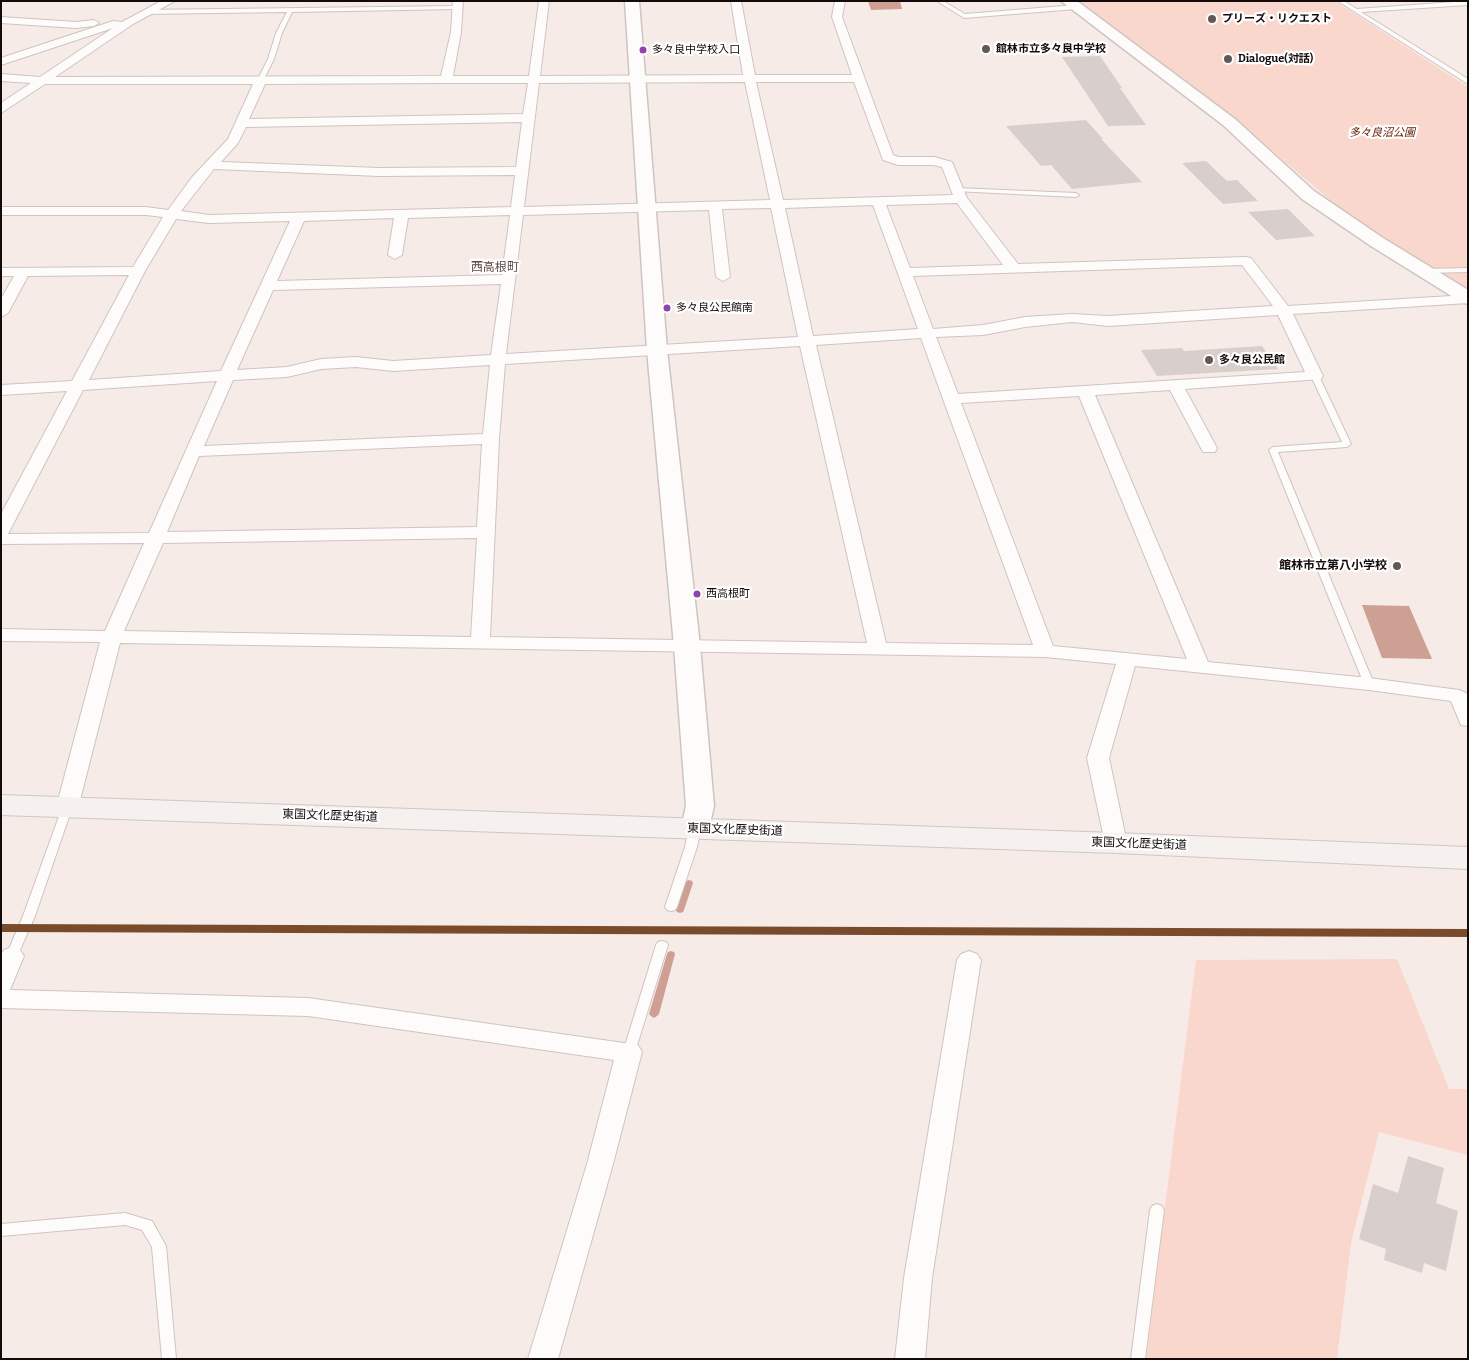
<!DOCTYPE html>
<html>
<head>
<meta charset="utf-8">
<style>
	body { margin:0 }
	#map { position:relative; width:1469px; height:1360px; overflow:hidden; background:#f6ebe7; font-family:Bitter,serif }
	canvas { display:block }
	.frame { position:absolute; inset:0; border:2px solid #130b09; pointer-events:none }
</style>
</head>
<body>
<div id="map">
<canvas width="1469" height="1360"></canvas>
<div class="frame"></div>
</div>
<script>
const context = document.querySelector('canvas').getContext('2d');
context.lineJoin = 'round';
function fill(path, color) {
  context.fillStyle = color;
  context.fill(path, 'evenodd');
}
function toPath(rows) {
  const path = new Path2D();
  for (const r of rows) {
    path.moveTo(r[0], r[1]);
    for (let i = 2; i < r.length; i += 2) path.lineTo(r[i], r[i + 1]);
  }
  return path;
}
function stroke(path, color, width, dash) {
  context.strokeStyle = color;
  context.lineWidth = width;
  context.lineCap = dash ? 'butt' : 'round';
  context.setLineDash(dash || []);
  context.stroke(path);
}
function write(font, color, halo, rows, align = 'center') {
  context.font = font + ' Bitter,"Noto Sans JP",serif';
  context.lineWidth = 4.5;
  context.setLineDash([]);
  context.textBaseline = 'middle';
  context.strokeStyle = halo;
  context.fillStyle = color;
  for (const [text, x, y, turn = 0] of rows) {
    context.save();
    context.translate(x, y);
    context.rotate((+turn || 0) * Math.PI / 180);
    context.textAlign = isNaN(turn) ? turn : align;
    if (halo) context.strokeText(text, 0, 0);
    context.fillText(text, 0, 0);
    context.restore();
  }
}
fill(toPath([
	[1079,1,1335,1,1468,87,1468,290,1343,211,1216,103],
	[1397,959,1449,1089,1468,1089,1468,1155,1379,1132,1351,1243,1337,1359,1146,1359,1196,960]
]), '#fad7cc');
fill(toPath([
	[868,1,900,1,902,9,871,10],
	[1362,605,1409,606,1432,659,1382,658]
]), '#cda093');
fill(toPath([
	[689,880,692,881,693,883,684,910,683,912,680,913,677,912,676,910,685,883,686,881,689,880],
	[671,951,674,952,675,954,659,1014,657,1016,654,1018,651,1016,649,1014,667,954,668,952,671,951]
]), '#cda093');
fill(toPath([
	[1100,56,1122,88,1120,88,1146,125,1108,126,1062,57],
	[1086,120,1103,139,1101,139,1142,182,1072,189,1051,165,1041,166,1006,126],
	[1206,161,1227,181,1237,180,1258,201,1223,204,1182,163],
	[1288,209,1315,236,1276,240,1248,212],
	[1262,346,1278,369,1157,376,1141,350,1182,348,1184,351],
	[1408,1156,1444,1168,1436,1203,1458,1211,1446,1271,1424,1263,1422,1273,1384,1260,1386,1249,1359,1239,1373,1184,1398,1193]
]), '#d8cecb');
const service = toPath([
	[937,1,943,1,965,14,1076,5,1079,7,1076,9,964,18,937,1],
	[1338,1,1344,1,1357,9,1468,1,1468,5,1361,12,1468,79,1468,84,1338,1],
	[456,6,458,7,458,9,292,12,282,33,274,59,263,81,260,83,257,81,268,59,276,33,287,12,145,14,142,12,145,10,456,6],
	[956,188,1076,193,1079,195,1076,197,954,191,953,190,956,188],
	[1468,268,1468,272,1425,273,1421,271,1425,269,1468,268],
	[1312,374,1318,374,1319,376,1351,444,1347,447,1278,452,1374,684,1369,687,1364,684,1269,450,1273,447,1342,442,1311,376,1312,374],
	[67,804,71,805,72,808,35,916,16,959,12,960,8,959,6,956,23,916,62,808,63,805,67,804],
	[695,824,699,825,701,828,697,847,677,907,675,910,671,911,667,910,665,907,685,847,689,828,691,825,695,824],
	[662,941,666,942,668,945,635,1052,633,1055,629,1057,625,1055,623,1052,656,945,658,942,662,941],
	[1157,1204,1162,1206,1164,1210,1145,1359,1131,1359,1150,1210,1152,1206,1157,1204],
	[125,1213,152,1221,166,1246,176,1359,162,1359,152,1247,142,1230,125,1225,1,1236,1,1224,125,1213]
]);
const minor = toPath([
	[161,1,175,1,133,24,55,77,441,76,451,32,453,1,463,1,461,32,453,76,529,76,539,1,549,1,540,76,743,75,731,1,741,1,755,75,852,75,832,17,835,1,845,1,842,17,893,155,899,157,934,157,952,162,967,198,1018,264,1246,257,1251,258,1288,306,1468,295,1468,303,1293,314,1323,376,1321,379,1185,389,1217,448,1215,452,1203,452,1170,390,1095,395,1208,662,1369,678,1459,690,1468,694,1468,726,1461,725,1451,701,1369,690,1135,666,1109,758,1127,843,1124,848,1116,851,1108,848,1105,843,1087,758,1116,664,1045,657,120,643,78,808,75,813,67,815,59,813,56,808,100,642,1,641,1,629,105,631,144,543,1,544,1,514,67,391,1,395,1,385,72,381,129,275,28,276,8,313,1,317,1,299,14,276,1,276,1,268,133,267,163,217,146,215,1,215,1,207,146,207,168,210,193,176,228,139,253,84,45,84,1,113,1,103,31,83,1,81,1,74,40,77,113,28,1,65,1,58,113,21,122,22,161,1],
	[745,82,770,200,524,207,539,83,745,82],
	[756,82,854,82,883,160,898,165,933,165,942,167,953,195,783,200,756,82],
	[446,83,528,83,523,114,249,119,265,84,446,83],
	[522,122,516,167,379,168,221,162,238,143,246,127,522,122],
	[214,169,379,176,515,175,511,207,209,215,181,211,214,169],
	[957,203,1003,265,910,268,886,205,957,203],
	[873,205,918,329,813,336,785,208,873,205],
	[771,208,798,337,506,354,523,215,709,210,716,277,723,281,730,277,722,209,771,208],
	[510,215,502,275,277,281,304,221,394,218,388,255,395,259,402,255,408,218,510,215],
	[176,219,209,223,290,221,221,371,89,380,145,271,176,219],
	[1242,265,1273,306,1108,316,1072,314,1025,317,983,325,933,329,913,276,1242,265],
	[501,284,491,355,393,361,356,357,321,359,287,367,237,370,273,290,501,284],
	[1278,315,1305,372,958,394,936,337,983,335,1025,327,1072,322,1108,326,1278,315],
	[921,338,943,399,1033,645,886,643,816,345,921,338],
	[800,346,867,643,490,637,499,439,505,364,800,346],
	[490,365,483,434,204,446,233,380,287,377,321,369,356,367,393,371,490,365],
	[217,381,149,533,8,534,83,390,217,381],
	[1079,396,1187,659,1053,646,961,403,1079,396],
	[482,444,477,527,167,532,199,456,482,444],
	[477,538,471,637,124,631,163,543,477,538],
	[1,17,76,22,94,20,99,23,94,26,76,28,1,23,1,17],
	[12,947,20,950,24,956,10,990,308,998,638,1045,642,1052,613,1164,558,1359,528,1359,587,1164,614,1060,308,1016,1,1008,1,954,4,950,12,947],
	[969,951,977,954,981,960,932,1278,925,1359,895,1359,904,1278,957,960,961,954,969,951]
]);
const tertiary = toPath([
	[625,1,639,1,667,350,700,646,714,806,709,828,705,835,695,838,685,835,681,828,686,806,674,646,647,350,625,1],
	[1061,1,1077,1,1235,119,1314,191,1383,238,1468,290,1468,304,1461,302,1371,246,1302,199,1223,125,1061,1]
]);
const trunk = toPath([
	[1,795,1116,833,1468,847,1468,869,1116,853,1,815,1,795]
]);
stroke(service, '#cec4c1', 2);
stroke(minor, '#cec4c1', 2);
stroke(tertiary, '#cec4c1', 3);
stroke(trunk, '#cdc7c5', 2);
fill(service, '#fefcfb');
fill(minor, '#fefcfb');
fill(tertiary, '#fefcfb');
fill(trunk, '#f6f1ee');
stroke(toPath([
	[1,928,1468,933]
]), '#7a4b2a', 8);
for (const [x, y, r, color] of [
	[1212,19,5,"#625957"],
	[986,49,5,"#625957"],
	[643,50,4.5,"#8e44ad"],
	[1228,59,5,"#625957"],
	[667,308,4.5,"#8e44ad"],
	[1209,360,5,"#625957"],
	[1397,566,5,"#625957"],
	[697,594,4.5,"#8e44ad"]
]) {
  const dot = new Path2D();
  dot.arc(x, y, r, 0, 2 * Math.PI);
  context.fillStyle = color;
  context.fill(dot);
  stroke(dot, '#fff', 2);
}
write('bold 11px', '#130b09', '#fff', [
	["プリーズ・リクエスト",1222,19],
	["館林市立多々良中学校",996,49],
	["Dialogue(対話)",1238,59],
	["多々良公民館",1219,360]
], 'left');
write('11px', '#130b09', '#fff', [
	["多々良中学校入口",652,50],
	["多々良公民館南",676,308],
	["西高根町",706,594]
], 'left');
write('italic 11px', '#672008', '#fff', [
	["多々良沼公園",1382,133]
]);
write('12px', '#5e4943', '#fff', [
	["西高根町",495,268]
]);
write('bold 12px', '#130b09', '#fff', [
	["館林市立第八小学校",1387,566]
], 'right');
write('12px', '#130b09', '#fff', [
	["東国文化歴史街道",330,816,2],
	["東国文化歴史街道",735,830,2],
	["東国文化歴史街道",1139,844,2]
]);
</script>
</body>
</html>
